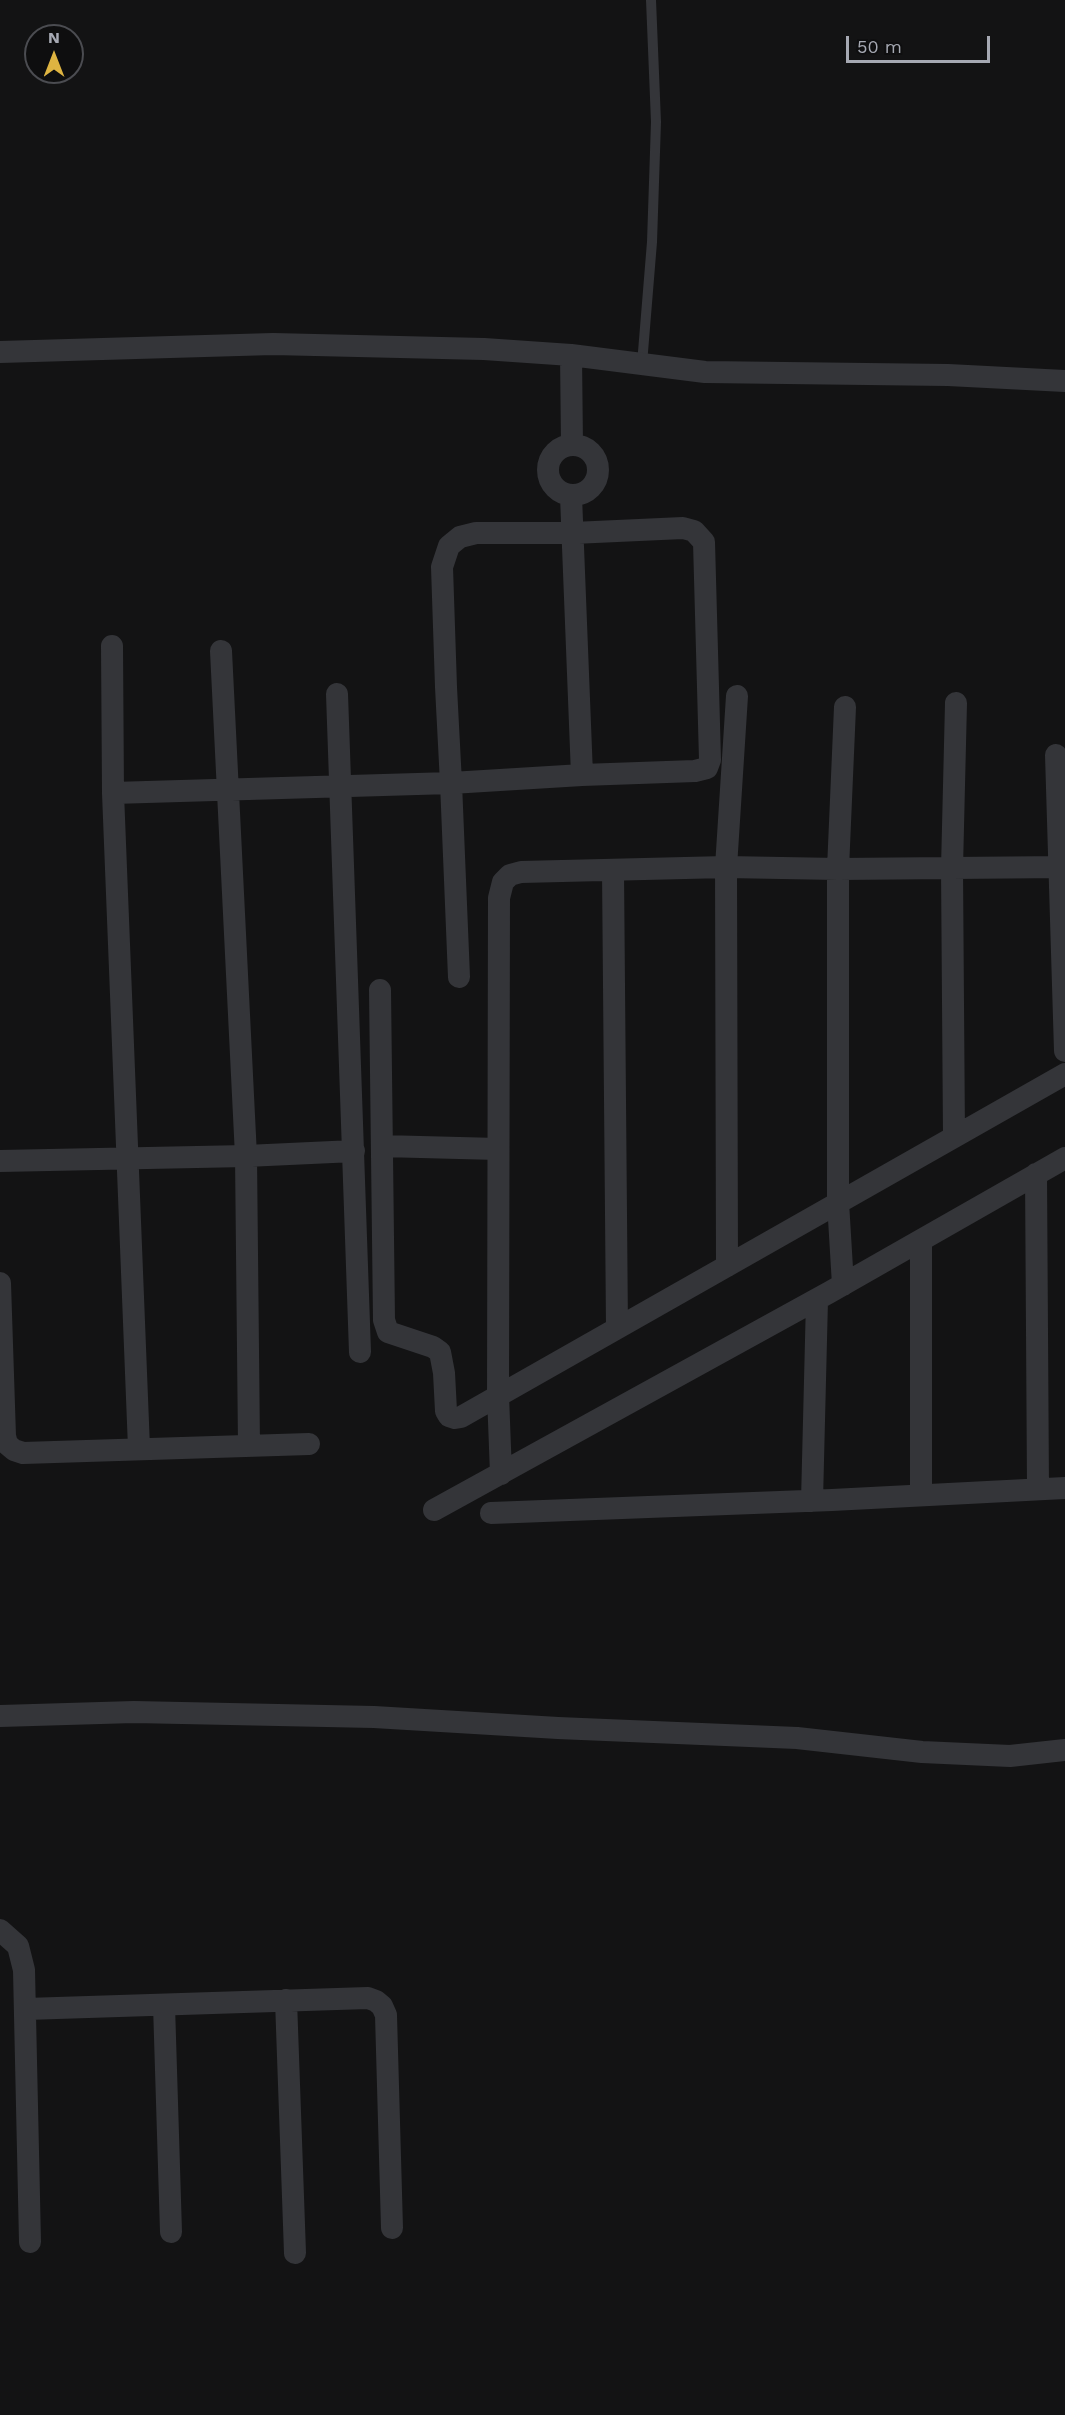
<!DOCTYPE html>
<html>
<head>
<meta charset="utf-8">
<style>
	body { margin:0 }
	#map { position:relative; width:1065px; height:2415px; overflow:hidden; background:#131314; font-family:"Work Sans",sans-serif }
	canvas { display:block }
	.north { position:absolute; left:24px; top:24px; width:60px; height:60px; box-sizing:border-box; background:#0e0e0f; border:2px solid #4b4c51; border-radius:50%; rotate:0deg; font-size:16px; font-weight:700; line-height:24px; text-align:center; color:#a6a9b3 }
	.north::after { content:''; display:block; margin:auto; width:21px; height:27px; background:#deb441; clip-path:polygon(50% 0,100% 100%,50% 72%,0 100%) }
	.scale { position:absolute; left:846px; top:36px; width:144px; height:27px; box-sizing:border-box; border:3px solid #a6a9b3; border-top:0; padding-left:8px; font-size:18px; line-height:21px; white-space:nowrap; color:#a6a9b3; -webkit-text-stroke:4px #0e0e0f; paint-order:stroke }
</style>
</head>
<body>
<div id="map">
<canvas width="1065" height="2415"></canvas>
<div class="north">N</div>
<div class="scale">50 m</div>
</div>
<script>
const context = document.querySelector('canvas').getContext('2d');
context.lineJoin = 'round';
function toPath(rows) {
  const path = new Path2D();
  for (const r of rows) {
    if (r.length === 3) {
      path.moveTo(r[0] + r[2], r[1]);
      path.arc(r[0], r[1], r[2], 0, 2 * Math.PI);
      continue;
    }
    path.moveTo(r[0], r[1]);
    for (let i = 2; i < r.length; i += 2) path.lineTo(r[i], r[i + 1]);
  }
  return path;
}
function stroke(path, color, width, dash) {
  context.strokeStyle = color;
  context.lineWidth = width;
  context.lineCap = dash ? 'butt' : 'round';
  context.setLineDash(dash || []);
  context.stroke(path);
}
stroke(toPath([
	[642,364,652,242,656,122,651,0]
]), '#343539', 10);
stroke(toPath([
	[0,352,273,344,484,349,571,355,705,372,948,375,1065,381],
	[571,355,572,445],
	[573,470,25],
	[571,496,582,775],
	[112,646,113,793,139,1448],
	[221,651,246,1156,249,1446],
	[337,694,360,1352],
	[1056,755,1065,1051],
	[113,793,451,783,582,775,695,771,707,768,710,760,704,542,694,531,683,528,573,533,476,533,460,537,449,546,442,567,446,687,451,783,459,977],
	[613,871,617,1328],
	[380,990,384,1320,388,1332,433,1347,440,1352,444,1373,446,1411,449,1416,455,1418,461,1417,1065,1074],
	[954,1137,952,868,956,703],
	[382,1146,498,1149],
	[0,1161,246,1156,354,1151],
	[1036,1174,1038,1489],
	[921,1241,921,1494],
	[727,1266,726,867,737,696],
	[0,1283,5,1436,7,1444,14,1450,23,1453,309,1444],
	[843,1285,838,1202,838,869,845,707],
	[501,1474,498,1395,499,898,503,882,510,875,521,872,726,867,838,869,1065,867],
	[812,1501,817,1300],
	[434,1510,830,1292,1065,1158],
	[491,1513,832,1500,1065,1488],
	[0,1716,134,1712,374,1717,558,1728,797,1738,922,1752,1010,1756,1065,1750],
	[0,1930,18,1946,24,1970,30,2242],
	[286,2000,295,2253],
	[164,2005,171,2232],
	[26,2009,368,1998,376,2001,382,2006,386,2015,392,2228]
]), '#343539', 22);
</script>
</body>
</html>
